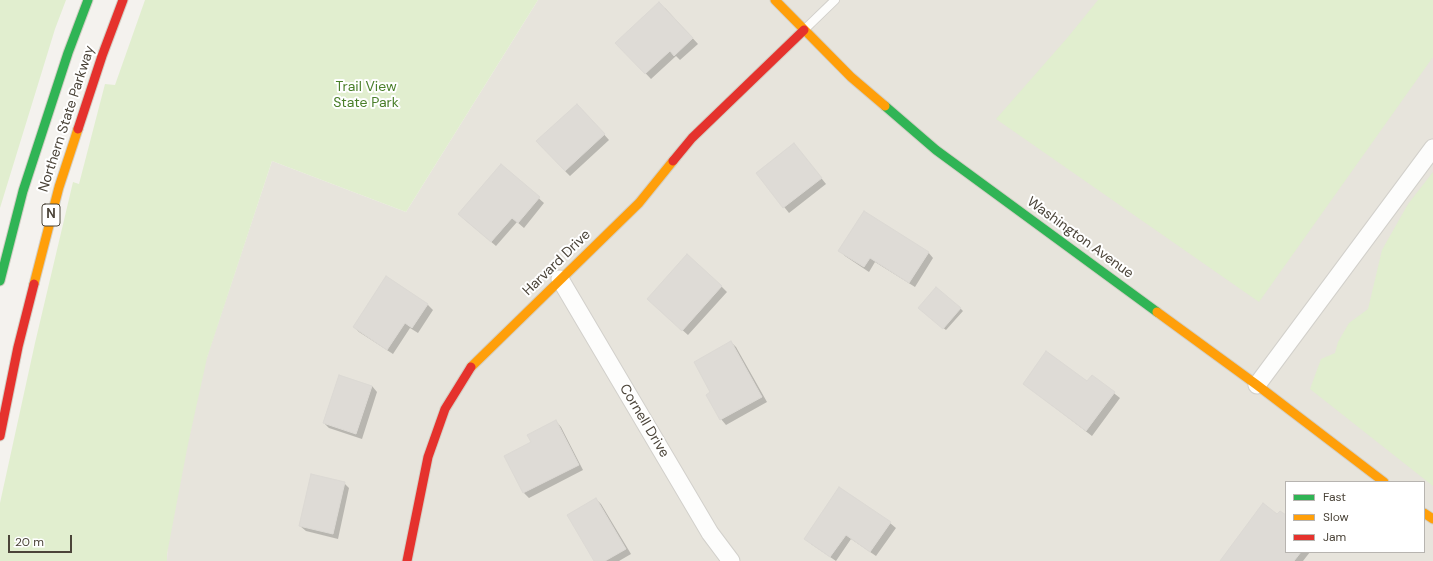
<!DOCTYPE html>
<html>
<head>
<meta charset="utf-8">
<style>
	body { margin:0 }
	#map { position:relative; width:1433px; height:561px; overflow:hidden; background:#f4f2ee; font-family:"DM Sans",sans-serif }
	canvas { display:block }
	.legend { position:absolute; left:1285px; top:481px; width:140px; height:72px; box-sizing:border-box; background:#fff; border:1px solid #b7b4b0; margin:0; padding:5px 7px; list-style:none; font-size:12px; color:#4b4439 }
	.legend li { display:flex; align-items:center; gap:8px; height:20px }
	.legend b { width:20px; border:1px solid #b7b4b0 }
	.scale { position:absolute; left:8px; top:535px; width:64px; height:18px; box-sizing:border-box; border:2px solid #4b4439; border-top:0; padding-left:5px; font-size:12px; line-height:14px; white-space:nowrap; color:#4b4439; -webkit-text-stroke:3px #fff; paint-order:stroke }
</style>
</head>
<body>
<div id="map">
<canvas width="1433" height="561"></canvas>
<ul class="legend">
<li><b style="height:5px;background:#30b455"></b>Fast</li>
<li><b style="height:5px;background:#ff9f0a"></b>Slow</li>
<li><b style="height:5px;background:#e5322d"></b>Jam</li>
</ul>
<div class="scale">20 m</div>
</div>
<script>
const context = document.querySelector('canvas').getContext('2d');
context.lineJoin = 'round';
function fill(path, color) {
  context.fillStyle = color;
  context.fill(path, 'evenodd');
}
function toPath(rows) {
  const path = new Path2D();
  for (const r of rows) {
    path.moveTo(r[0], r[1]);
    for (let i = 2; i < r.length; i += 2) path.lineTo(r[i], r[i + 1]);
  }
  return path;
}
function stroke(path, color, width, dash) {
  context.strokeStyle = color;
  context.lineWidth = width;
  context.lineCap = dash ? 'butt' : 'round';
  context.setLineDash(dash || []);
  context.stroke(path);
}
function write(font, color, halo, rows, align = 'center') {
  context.font = font + ' "DM Sans",sans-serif';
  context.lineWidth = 4;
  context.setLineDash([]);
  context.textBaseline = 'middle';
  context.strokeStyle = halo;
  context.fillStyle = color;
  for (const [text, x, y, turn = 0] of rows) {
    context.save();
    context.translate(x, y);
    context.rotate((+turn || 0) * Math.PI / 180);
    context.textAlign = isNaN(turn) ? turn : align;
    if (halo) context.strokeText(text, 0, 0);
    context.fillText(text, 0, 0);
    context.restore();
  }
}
fill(toPath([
	[538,0,1433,0,1433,561,167,561,169,471,272,161,406,212],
	[1286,482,1424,482,1424,552,1286,552]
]), '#e7e4dc');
fill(toPath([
	[0,0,66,0,55,29,0,208],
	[145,0,538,0,406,212,272,161,207,358,188,444,167,554,167,561,0,561,0,503,35,343,73,182,79,184,105,84,115,85],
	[1098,0,1433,0,1433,57,1259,302,996,119,1068,37],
	[1433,172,1433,486,1310,389,1321,359,1335,353,1338,342,1349,323,1368,309,1382,250,1408,204]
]), '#e1eecf');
fill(toPath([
	[665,8,698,44,680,60,676,56,651,79,617,43],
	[582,110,609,140,570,176,565,171],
	[794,144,826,184,789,213,757,173],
	[501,165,544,203,524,228,517,222,496,246,464,219],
	[840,251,928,252,933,258,915,287,875,262,869,272,845,256],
	[387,278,428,305,433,310,418,333,410,328,393,354,359,332,354,327],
	[721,286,727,292,688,335,653,304],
	[960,308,963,311,946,330,922,311],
	[731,342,736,347,767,402,726,425,721,419,708,395,712,393],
	[1092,376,1120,398,1092,436,1024,384,1087,383],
	[372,386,377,392,362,439,329,428,324,423],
	[556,421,561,427,583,470,529,498,524,493,506,457,532,443],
	[344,483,349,488,338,539,306,531,300,526],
	[840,488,890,523,896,528,876,556,851,539,836,561,811,544],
	[596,499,601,504,631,554,619,561,595,561],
	[1278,516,1286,516,1286,552,1310,552,1303,561,1221,561]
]), '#0003');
const building = toPath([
	[659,2,693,38,674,56,670,51,645,74,615,43,659,2],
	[577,104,605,134,565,171,536,141,577,104],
	[794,143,822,178,783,208,756,173,794,143],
	[501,164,540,197,518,223,512,218,491,242,458,214,501,164],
	[864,211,929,252,909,283,870,258,864,267,838,251,864,211],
	[687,254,722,286,682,331,647,299,687,254],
	[386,276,428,304,412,328,405,323,387,350,353,327,386,276],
	[936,287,961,308,943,329,918,308,936,287],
	[731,341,762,397,720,420,706,395,710,392,694,362,731,341],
	[1046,351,1087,381,1092,375,1115,392,1086,431,1023,384,1046,351],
	[339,375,372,386,356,434,323,423,339,375],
	[556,420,579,465,523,493,504,456,531,442,527,435,556,420],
	[311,474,345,482,333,534,299,526,311,474],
	[839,487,891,522,870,552,846,535,830,557,804,539,839,487],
	[596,498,626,549,605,561,594,561,567,515,596,498],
	[1263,503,1277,514,1280,511,1286,515,1286,552,1301,552,1294,561,1220,561,1263,503]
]);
fill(building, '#dedbd6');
stroke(building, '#dcd9d4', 1);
const lane = toPath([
	[805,29,835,0]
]);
const street = toPath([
	[560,279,710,533,731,561],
	[1257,385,1433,148]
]);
const fast = toPath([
	[885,106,936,150,1157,312],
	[0,281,23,191,68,53,88,0]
]);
const slow = toPath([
	[775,0,851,77,885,106],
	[34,284,59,187,78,129],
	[1157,312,1257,385,1384,482],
	[471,367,639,203,673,161],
	[1424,513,1433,519]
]);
const jam = toPath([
	[78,129,102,56,123,0],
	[673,161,692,138,804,30],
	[0,436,18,347,34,284],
	[407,561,428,457,445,409,471,367]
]);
stroke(lane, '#d2d0cb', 10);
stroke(street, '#d2d0cb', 19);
stroke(fast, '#d3cfc5', 11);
stroke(slow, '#d3cfc5', 11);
stroke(jam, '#d3cfc5', 11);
stroke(lane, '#fdfdfc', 8);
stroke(street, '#fdfdfc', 17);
stroke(fast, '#30b455', 9);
stroke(slow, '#ff9f0a', 9);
stroke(jam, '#e5322d', 9);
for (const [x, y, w] of [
	[51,215,18]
]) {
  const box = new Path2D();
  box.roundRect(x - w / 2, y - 11, w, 22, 3);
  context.fillStyle = '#fff';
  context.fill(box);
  stroke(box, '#4b4439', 1);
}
write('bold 13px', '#4b4439', null, [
	["N",51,215]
]);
write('14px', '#4a7f2a', '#fff', [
	["Trail View",366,87],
	["State Park",366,103]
]);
write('14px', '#4b4439', '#fff', [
	["Northern State Parkway",67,119,-72],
	["Washington Avenue",1080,238,36],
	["Harvard Drive",557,263,-44],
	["Cornell Drive",644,421,59]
]);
</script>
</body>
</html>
